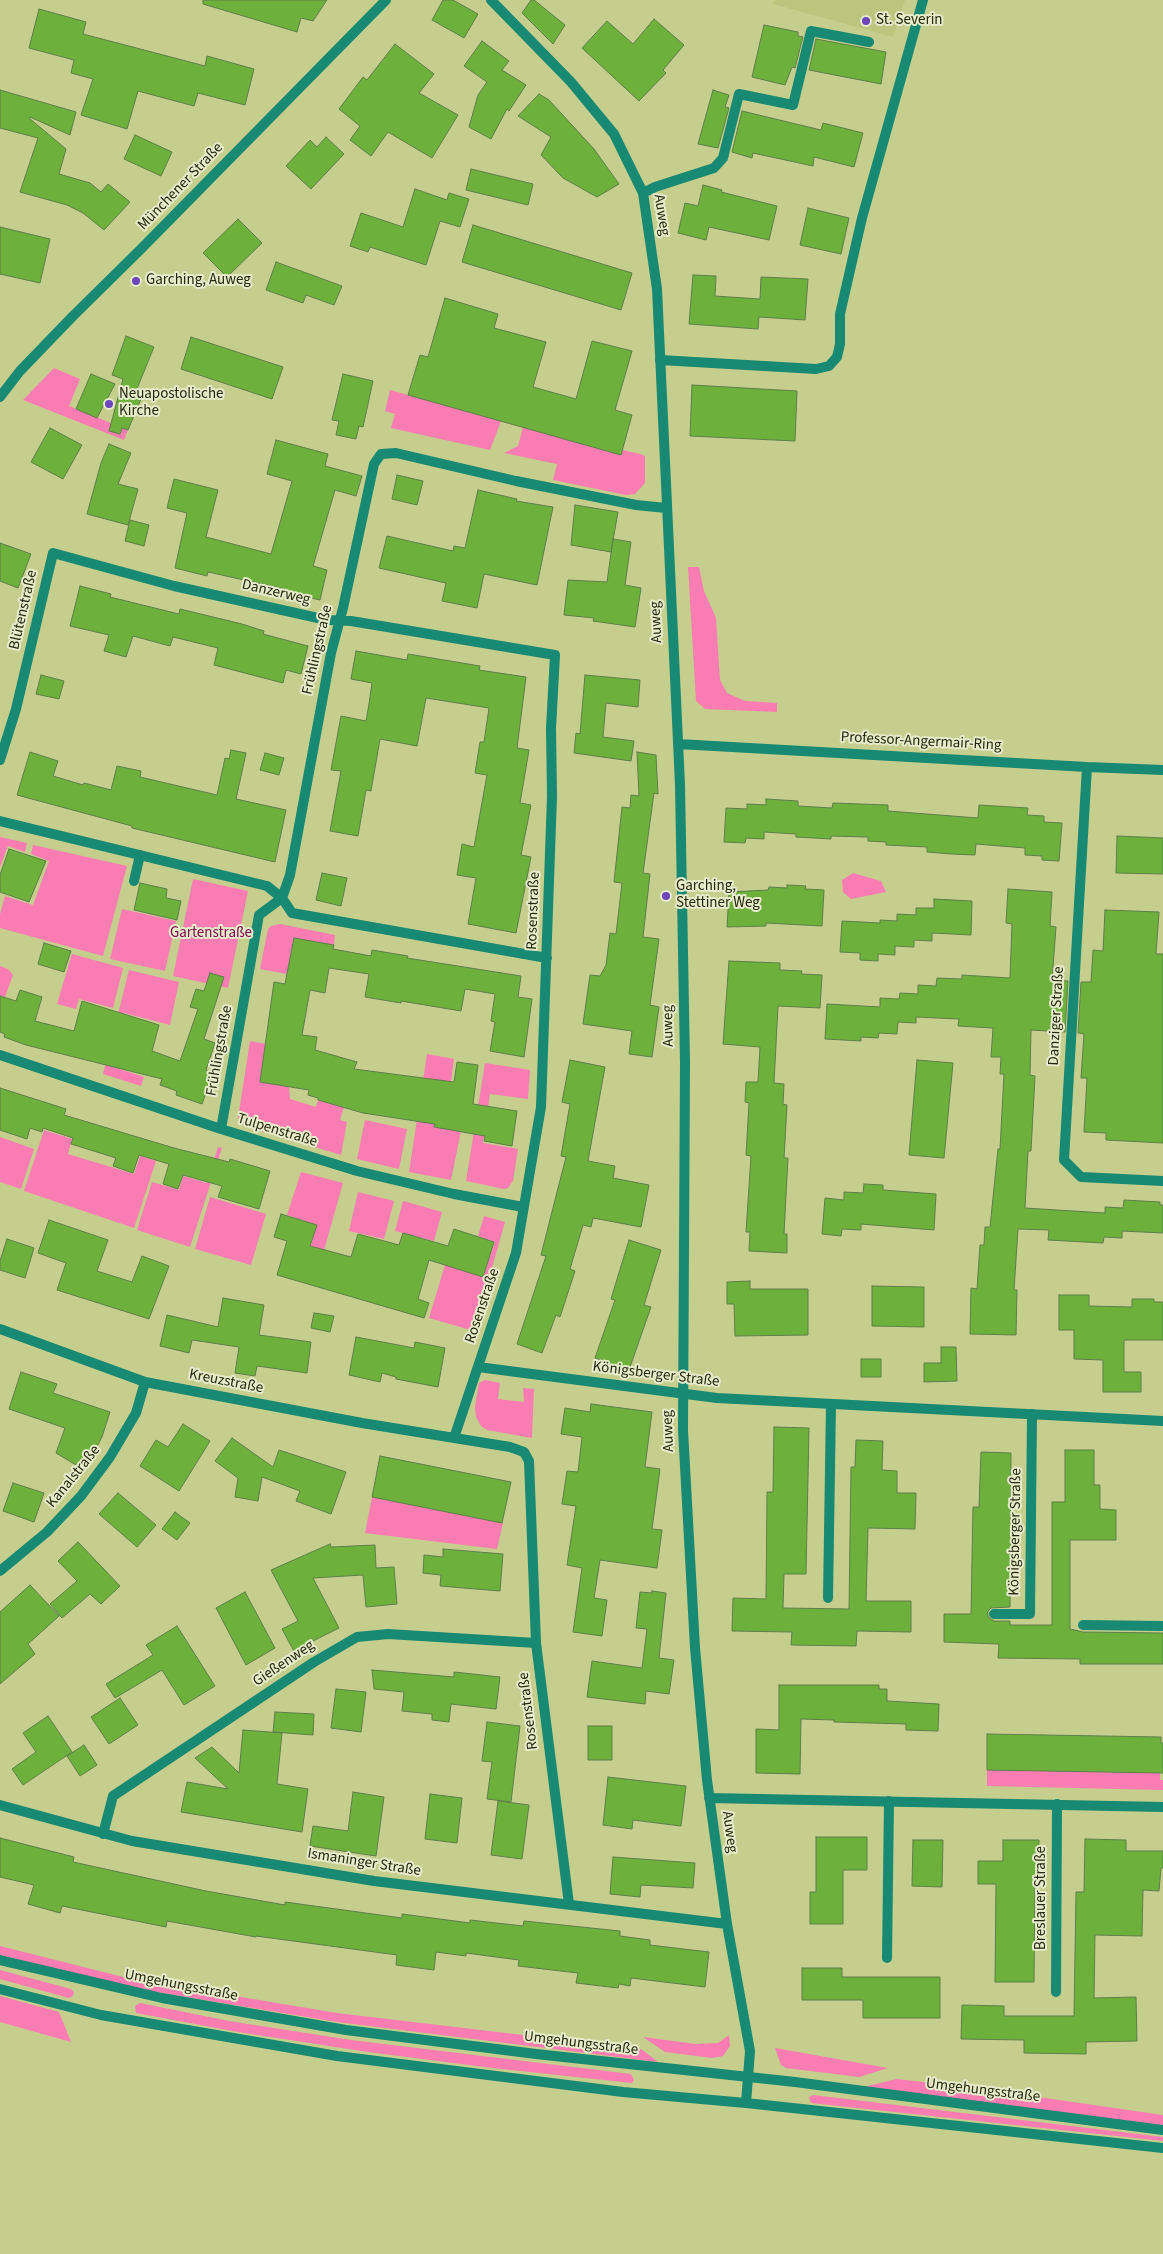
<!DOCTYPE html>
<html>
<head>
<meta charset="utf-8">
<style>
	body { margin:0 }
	canvas { display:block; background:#c5ce8d }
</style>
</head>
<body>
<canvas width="1163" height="2254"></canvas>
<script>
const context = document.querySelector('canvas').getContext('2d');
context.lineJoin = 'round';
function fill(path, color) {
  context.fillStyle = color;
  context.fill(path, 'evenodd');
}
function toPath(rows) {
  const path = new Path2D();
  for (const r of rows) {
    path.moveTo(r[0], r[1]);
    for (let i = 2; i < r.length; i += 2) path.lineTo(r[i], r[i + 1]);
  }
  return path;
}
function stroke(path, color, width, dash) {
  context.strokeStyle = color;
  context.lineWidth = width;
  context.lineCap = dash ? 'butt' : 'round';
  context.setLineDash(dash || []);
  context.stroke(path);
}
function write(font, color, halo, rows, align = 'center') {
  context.font = font + ' "Source Sans 3",sans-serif';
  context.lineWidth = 4;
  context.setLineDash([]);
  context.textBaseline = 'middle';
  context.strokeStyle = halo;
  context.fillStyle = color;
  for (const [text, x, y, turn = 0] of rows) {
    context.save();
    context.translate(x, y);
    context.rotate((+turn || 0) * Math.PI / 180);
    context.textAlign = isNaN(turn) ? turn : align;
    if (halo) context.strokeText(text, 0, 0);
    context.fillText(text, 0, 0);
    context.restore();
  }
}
fill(toPath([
	[774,0,905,0,893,37,773,4]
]), '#bcc57d');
fill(toPath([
	[54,368,80,379,69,406,128,430,124,440,23,400],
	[390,390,501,421,490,450,391,428,395,414,385,411],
	[523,427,640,454,645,456,645,483,635,494,626,495,553,480,557,464,504,453,518,446],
	[688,567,699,567,704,591,716,618,720,680,727,693,745,701,777,703,777,712,705,709,696,701],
	[0,837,27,843,25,852,8,846,0,867],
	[33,845,127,866,103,956,0,928,0,914,5,896,33,905,49,861,31,854],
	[853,873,881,881,886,892,851,899,843,892,842,880],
	[193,879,248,891,228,988,173,976],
	[122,909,176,921,165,971,110,959],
	[280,924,335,935,334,945,294,938,287,974,260,969,268,929,271,926],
	[72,954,123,968,113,1008,79,999,76,1009,57,1004],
	[0,966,8,969,13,975,5,997,0,996],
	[129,970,179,982,170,1025,124,1013,110,1066,144,1077,141,1086,103,1074],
	[250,1041,266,1044,260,1082,289,1087,290,1099,316,1107,318,1100,344,1107,340,1120,347,1122,341,1155,244,1126,238,1118],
	[427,1054,454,1059,451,1082,442,1081,434,1126,461,1131,451,1180,409,1172],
	[485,1063,530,1070,528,1099,490,1094,483,1143,518,1149,513,1181,508,1188,504,1189,466,1181],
	[365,1120,407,1129,399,1169,357,1159],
	[44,1130,72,1139,68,1154,134,1174,140,1156,156,1161,134,1228,24,1191],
	[0,1137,34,1149,21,1189,0,1182],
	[218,1147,222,1148,190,1247,137,1230,152,1182,179,1190,183,1176,207,1183],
	[301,1172,343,1183,319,1268,310,1248,317,1225,287,1215],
	[358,1192,394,1201,384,1239,349,1231],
	[210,1197,266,1214,251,1265,195,1249],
	[403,1201,442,1212,434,1241,395,1231],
	[484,1216,505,1222,474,1331,429,1318,445,1265,483,1277,495,1242,478,1236],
	[485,1380,500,1383,498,1399,524,1402,523,1388,534,1389,532,1438,487,1430,481,1426,476,1417,475,1407,479,1383],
	[372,1497,503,1523,497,1549,365,1533],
	[987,1770,1160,1773,1160,1780,1163,1780,1163,1790,987,1786],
	[0,1946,127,1978,337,2013,641,2049,658,2062,337,2022,126,1987,0,1955],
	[0,1970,71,1989,74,1992,73,1996,69,1998,0,1979],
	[0,1996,59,2012,71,2042,0,2022],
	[140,2003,229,2021,351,2040,631,2074,634,2080,632,2083,492,2068,368,2052,238,2032,136,2013,135,2006],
	[729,2035,730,2046,723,2056,712,2058,665,2052,643,2037,696,2044,718,2043],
	[775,2048,888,2068,859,2077,786,2068,781,2065],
	[897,2079,983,2089,1163,2115,1163,2126,863,2087],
	[813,2095,1163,2137,1163,2141,811,2103,809,2097]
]), '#f97cb2');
const building = toPath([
	[203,0,327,0,313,21,301,18,297,32,203,4,203,0],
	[443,0,453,0,478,14,464,38,432,20,443,0],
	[531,0,534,0,565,25,553,44,522,13,531,0],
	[39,9,86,22,83,34,205,66,207,56,254,69,245,105,198,93,194,106,138,91,127,129,81,115,93,79,71,73,74,60,29,48,39,9],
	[654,19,684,45,663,70,666,73,639,101,582,48,607,21,633,44,654,19],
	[764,25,798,32,798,36,803,37,795,68,792,67,785,85,752,77,764,25],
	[816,39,886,52,881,84,809,70,816,39],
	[482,41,509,61,502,70,526,85,509,111,507,109,491,139,469,127,478,95,487,82,464,66,482,41],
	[395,44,434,74,419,93,458,115,432,158,388,132,371,156,350,140,360,126,339,109,363,77,367,80,395,44],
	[0,90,76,112,70,135,30,117,29,118,66,149,59,174,90,183,101,192,108,184,130,202,104,230,83,213,67,205,20,192,38,138,0,128,0,90],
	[713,90,729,95,725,107,729,108,718,148,698,144,713,90],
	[539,94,549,100,594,149,619,184,597,197,563,178,541,155,551,137,518,116,539,94],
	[742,111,821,130,823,123,863,133,854,167,814,157,813,166,753,153,752,158,732,152,742,111],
	[135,135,172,152,161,176,124,159,135,135],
	[326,137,344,154,311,189,286,166,310,140,317,147,326,137],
	[471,169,533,184,528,205,466,190,471,169],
	[703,185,722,190,721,192,777,206,769,240,709,227,706,240,678,233,685,203,698,206,703,185],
	[415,189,447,200,449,193,469,199,460,227,440,221,426,265,370,247,368,252,350,246,361,213,403,227,415,189],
	[808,208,849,218,841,254,800,245,808,208],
	[238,219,262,243,227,277,203,253,238,219],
	[473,225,632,273,621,310,462,262,473,225],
	[0,227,50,239,40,283,0,274,0,227],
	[276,262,342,286,334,305,306,295,303,303,266,290,276,262],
	[693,275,716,276,715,296,760,299,761,277,808,279,805,320,759,317,758,329,689,324,693,275],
	[445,298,498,314,494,328,546,342,533,387,576,399,592,341,632,351,615,410,632,415,621,455,408,395,420,355,428,357,445,298],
	[126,336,154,347,134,396,141,399,128,430,122,428,120,434,109,431,123,379,112,375,126,336],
	[191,337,283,367,272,399,181,369,191,337],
	[91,374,115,384,97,418,76,409,91,374],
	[343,374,373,381,363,427,359,426,356,439,336,435,339,421,332,420,343,374],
	[692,385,797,391,795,441,690,436,692,385],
	[50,428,82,445,63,479,31,462,50,428],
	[276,440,328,454,325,466,362,476,356,496,335,490,313,566,327,570,320,600,284,592,285,589,208,572,207,576,175,568,187,513,167,508,174,479,218,490,206,537,271,554,292,481,267,474,276,440],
	[109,444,131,453,118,484,138,489,128,525,87,514,101,463,109,444],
	[397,475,423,481,417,505,392,499,397,475],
	[478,490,517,499,516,501,553,507,537,585,484,574,477,608,442,601,446,583,379,568,387,536,453,551,454,546,465,548,478,490],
	[575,505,618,512,611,552,571,545,575,505],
	[130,520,149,525,144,546,125,541,130,520],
	[613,539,631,542,625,585,641,588,635,627,593,621,594,618,564,615,568,580,607,582,613,539],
	[0,543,31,554,18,588,0,581,0,543],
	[80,586,111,594,110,597,179,614,180,609,242,624,264,631,263,634,308,646,301,674,286,670,283,683,214,665,218,648,173,637,170,646,133,636,126,657,104,651,109,635,70,626,80,586],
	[356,651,407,660,408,654,480,666,479,670,526,677,517,748,529,750,520,803,531,805,521,855,531,857,516,933,468,924,476,878,457,875,462,844,474,847,487,775,475,773,480,742,484,742,489,708,426,698,417,746,380,739,371,791,366,790,358,836,330,831,341,771,331,770,341,716,366,721,369,704,372,683,351,679,356,651],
	[41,675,64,681,59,699,36,694,41,675],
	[585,675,640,680,638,707,606,703,603,737,634,741,631,761,574,753,576,733,580,734,585,675],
	[231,750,246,753,236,799,286,810,275,862,132,828,132,826,17,795,30,752,58,761,53,776,83,785,84,783,111,790,117,766,141,771,140,777,217,795,225,758,229,759,231,750],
	[637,752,656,755,658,794,654,793,643,873,650,874,643,937,659,939,650,1005,659,1007,652,1057,629,1054,632,1031,583,1024,590,975,600,976,606,965,610,933,616,934,622,883,614,882,622,807,630,808,631,795,639,796,637,752],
	[265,753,284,758,279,775,260,770,265,753],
	[766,799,798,801,798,806,832,808,833,803,888,805,888,811,978,818,979,805,1028,808,1027,815,1044,816,1044,822,1062,823,1059,861,1042,860,1042,856,1025,855,1025,848,976,844,975,855,951,854,927,852,927,847,886,845,886,842,868,841,868,837,831,836,831,839,796,837,796,834,764,832,764,839,746,838,745,843,724,842,726,808,747,809,747,804,766,805,766,799],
	[1117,836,1163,838,1163,874,1116,873,1117,836],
	[9,849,46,861,29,902,0,892,0,875,9,849],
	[322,873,347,878,341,906,316,900,322,873],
	[140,883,167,889,166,898,181,901,177,920,134,910,140,883],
	[787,885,806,886,805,889,824,890,822,926,766,923,766,926,727,927,729,892,768,890,769,887,787,888,787,885],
	[1008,889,1052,892,1050,926,1056,927,1052,980,1068,981,1065,1032,1031,1030,1030,1075,1035,1076,1031,1151,1028,1151,1025,1208,1105,1213,1105,1207,1123,1208,1124,1200,1160,1202,1160,1205,1163,1205,1163,1233,1122,1231,1122,1238,1104,1237,1103,1243,1048,1240,1049,1230,1018,1229,1014,1290,1017,1290,1016,1335,970,1334,971,1288,977,1289,980,1245,984,1245,985,1227,990,1227,998,1149,1000,1149,1004,1074,1000,1074,1001,1057,991,1057,993,1028,958,1026,959,1019,916,1017,916,1023,898,1022,897,1034,879,1033,878,1038,861,1037,861,1041,825,1039,827,1004,880,1007,880,998,899,999,900,993,918,994,918,985,936,986,937,978,962,979,962,975,1010,978,1012,924,1006,923,1008,889],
	[934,899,972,901,971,935,932,933,932,941,914,940,914,947,895,946,895,955,878,954,878,961,860,960,860,953,840,952,842,921,880,923,880,920,897,921,897,914,916,915,916,908,934,908,934,899],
	[1105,910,1159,912,1156,954,1163,954,1163,1143,1106,1140,1106,1133,1084,1132,1087,1078,1081,1078,1084,1034,1078,1033,1081,982,1091,982,1093,950,1103,951,1105,910],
	[294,938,334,945,333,949,371,956,372,950,408,956,407,958,521,976,518,997,532,999,524,1057,490,1051,495,1022,491,1021,495,994,465,989,461,1011,401,1001,401,1003,365,997,369,974,329,968,325,993,310,990,302,1035,317,1037,315,1050,357,1062,354,1069,454,1082,457,1062,478,1065,473,1104,517,1111,512,1146,484,1141,485,1136,434,1127,435,1124,363,1113,318,1100,318,1098,308,1095,309,1090,260,1082,274,982,285,984,294,938],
	[44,943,71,951,64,972,38,964,44,943],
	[729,961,780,963,780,970,802,971,801,974,822,975,820,1008,778,1006,774,1083,784,1084,783,1104,787,1105,784,1158,788,1158,784,1234,787,1234,787,1253,749,1251,750,1232,746,1232,751,1156,746,1155,749,1103,745,1102,746,1082,758,1082,760,1047,723,1044,729,961],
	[210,973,224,977,204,1039,215,1043,206,1070,213,1073,202,1104,176,1095,177,1091,160,1085,162,1079,26,1045,4,1037,5,1034,0,1032,0,996,16,1001,20,990,42,997,35,1021,74,1031,82,1001,159,1025,152,1051,180,1061,198,1009,190,1007,196,989,204,991,210,973],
	[570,1060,605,1067,588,1161,615,1166,613,1178,649,1185,641,1227,593,1218,591,1227,583,1225,570,1269,575,1271,560,1317,556,1315,542,1353,517,1344,546,1256,541,1255,566,1157,561,1156,570,1104,562,1102,570,1060],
	[917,1060,953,1063,944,1158,909,1155,917,1060],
	[0,1088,66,1109,64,1115,174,1148,229,1162,230,1159,270,1171,259,1209,218,1197,222,1186,183,1175,178,1189,163,1184,169,1164,139,1155,133,1173,113,1166,116,1158,71,1144,73,1138,43,1128,42,1132,30,1128,27,1139,0,1130,0,1088],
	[864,1184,883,1185,883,1190,936,1194,934,1230,861,1224,861,1230,842,1229,841,1236,822,1234,825,1198,844,1200,844,1192,863,1193,864,1184],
	[281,1214,317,1225,310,1246,351,1257,358,1234,399,1245,403,1233,448,1246,454,1229,494,1242,483,1277,429,1260,418,1299,429,1303,424,1318,277,1275,287,1241,274,1237,281,1214],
	[49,1220,108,1240,97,1271,132,1282,142,1256,169,1266,149,1319,57,1290,66,1263,38,1253,49,1220],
	[7,1239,34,1248,25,1278,0,1270,0,1261,7,1239],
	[629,1240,661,1250,644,1305,651,1307,629,1370,595,1358,615,1300,611,1299,629,1240],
	[750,1281,750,1289,808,1289,808,1335,735,1336,734,1304,727,1304,727,1282,750,1281],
	[872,1286,924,1287,924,1327,872,1326,872,1286],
	[1059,1295,1089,1295,1089,1306,1132,1307,1132,1299,1154,1299,1154,1302,1163,1302,1163,1340,1124,1340,1124,1372,1141,1372,1141,1392,1103,1392,1103,1360,1074,1359,1074,1330,1059,1330,1059,1295],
	[223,1298,264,1305,259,1335,311,1342,307,1373,257,1366,255,1376,235,1373,239,1347,192,1340,189,1353,160,1346,167,1315,218,1327,223,1298],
	[314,1313,334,1316,330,1332,311,1328,314,1313],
	[356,1337,414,1348,415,1342,445,1348,438,1387,396,1379,396,1377,382,1373,380,1382,349,1375,356,1337],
	[941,1347,956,1347,957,1381,924,1382,924,1363,941,1363,941,1347],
	[861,1359,881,1359,881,1377,861,1377,861,1359],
	[21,1372,57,1384,53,1393,110,1412,102,1437,92,1456,81,1468,56,1453,65,1428,9,1409,21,1372],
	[591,1404,652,1412,645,1467,660,1469,652,1529,662,1530,657,1568,600,1560,594,1598,607,1600,602,1636,573,1632,582,1568,567,1565,576,1506,562,1504,567,1471,578,1472,582,1437,561,1434,565,1408,590,1412,591,1404],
	[183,1424,210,1441,179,1491,140,1466,156,1440,168,1447,183,1424],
	[774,1427,809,1428,806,1574,784,1574,783,1608,849,1609,851,1467,855,1467,856,1440,883,1441,882,1470,897,1471,897,1493,916,1493,915,1529,868,1528,866,1601,911,1601,911,1632,857,1631,856,1646,791,1645,792,1632,732,1631,733,1598,766,1599,767,1492,773,1492,774,1427],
	[232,1438,273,1467,279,1450,346,1472,331,1514,296,1501,300,1491,262,1477,258,1501,235,1497,238,1478,215,1461,232,1438],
	[1065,1450,1094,1450,1094,1485,1100,1485,1100,1509,1116,1510,1116,1540,1070,1540,1070,1629,1083,1632,1163,1633,1163,1664,1080,1664,1080,1659,998,1658,999,1644,944,1642,944,1614,971,1614,973,1507,979,1507,981,1452,1011,1453,1010,1607,991,1608,988,1611,988,1617,994,1621,1010,1621,1010,1625,1052,1625,1052,1502,1065,1502,1065,1450],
	[380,1456,511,1482,502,1523,372,1497,380,1456],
	[13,1483,44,1493,34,1522,3,1511,13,1483],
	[118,1493,156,1525,137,1547,99,1514,118,1493],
	[175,1512,190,1523,177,1540,162,1529,175,1512],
	[78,1542,120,1586,101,1604,90,1594,62,1618,50,1604,77,1581,58,1561,78,1542],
	[330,1544,331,1547,375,1545,376,1568,394,1567,397,1604,366,1607,363,1575,313,1578,339,1628,309,1643,311,1646,296,1655,282,1629,298,1621,271,1570,330,1544],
	[443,1549,503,1554,500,1591,440,1586,441,1575,423,1573,424,1555,443,1557,443,1549],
	[30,1585,59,1616,28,1644,35,1654,0,1684,0,1612,30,1585],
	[652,1591,666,1593,659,1658,674,1660,669,1694,646,1691,645,1704,587,1697,592,1661,642,1668,647,1629,636,1628,640,1592,652,1593,652,1591],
	[245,1592,275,1648,246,1665,216,1608,245,1592],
	[177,1626,215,1686,184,1705,162,1670,115,1698,106,1684,153,1655,146,1645,177,1626],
	[372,1670,454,1677,454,1672,500,1677,496,1709,451,1704,449,1722,432,1720,432,1714,402,1711,404,1692,374,1689,372,1670],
	[779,1685,879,1685,879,1689,887,1689,887,1701,939,1704,938,1731,906,1730,906,1724,834,1722,834,1720,801,1719,800,1774,756,1773,756,1729,779,1730,779,1685],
	[336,1689,366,1692,361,1732,331,1728,336,1689],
	[120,1698,138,1725,109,1744,91,1717,120,1698],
	[275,1712,314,1714,313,1735,273,1732,275,1712],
	[48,1716,72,1752,23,1785,12,1769,36,1752,23,1733,48,1716],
	[487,1722,520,1726,511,1802,487,1799,492,1762,482,1761,487,1722],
	[588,1726,612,1726,612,1760,588,1760,588,1726],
	[243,1730,282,1733,277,1784,308,1789,302,1832,181,1812,187,1782,228,1789,195,1758,212,1747,239,1773,243,1730],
	[987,1734,1161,1737,1161,1743,1163,1743,1163,1773,987,1770,987,1734],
	[84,1745,97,1765,80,1776,67,1756,84,1745],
	[608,1777,686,1786,681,1826,633,1820,632,1829,603,1825,608,1777],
	[353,1792,384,1797,376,1856,310,1846,313,1826,348,1831,353,1792],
	[430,1794,462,1798,457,1843,425,1839,430,1794],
	[498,1801,529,1805,522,1859,491,1855,498,1801],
	[816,1837,867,1837,867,1870,843,1870,843,1924,810,1924,810,1892,816,1892,816,1837],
	[0,1838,74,1857,73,1862,206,1891,285,1905,285,1902,402,1918,402,1914,470,1923,470,1920,523,1926,524,1921,620,1931,620,1936,650,1940,650,1945,709,1952,705,1987,631,1978,630,1986,619,1984,618,1988,576,1983,578,1973,518,1966,519,1960,466,1953,466,1956,436,1952,434,1970,396,1965,397,1955,256,1936,256,1937,167,1921,166,1927,62,1906,60,1913,28,1904,34,1885,0,1877,0,1838],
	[1085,1839,1126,1840,1126,1851,1163,1851,1163,1868,1161,1868,1159,1891,1143,1890,1142,1936,1095,1935,1094,1998,1136,1997,1137,2041,1086,2042,1086,2054,1024,2053,1024,2040,961,2039,962,2005,1004,2006,1004,2016,1074,2016,1076,1892,1084,1892,1085,1839],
	[913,1840,943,1840,942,1887,912,1886,913,1840],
	[1003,1840,1039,1840,1038,1878,1035,1878,1034,1982,995,1982,996,1884,978,1884,978,1861,1003,1861,1003,1840],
	[613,1857,695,1863,693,1888,641,1885,640,1897,610,1894,613,1857],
	[802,1968,842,1968,842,1977,940,1977,940,2018,863,2018,863,2000,802,2000,802,1968]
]);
fill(building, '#6db13c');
stroke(building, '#5e7e4a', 1);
stroke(toPath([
	[643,193,655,187,714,168,723,158,739,94,793,105,811,31,869,42],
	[660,360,816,369,829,366,837,357,840,344,840,314,862,218,923,0],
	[134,881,140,855],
	[828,1598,831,1404],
	[994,1614,1030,1614,1032,1414],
	[1083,1625,1163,1626],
	[887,1958,889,1801],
	[1056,1992,1057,1804]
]), '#188972', 10);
stroke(toPath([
	[491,0,571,82,614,134,643,193,657,289,680,785,685,1063,683,1430,695,1648,707,1780,727,1924,750,2051,746,2103],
	[678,744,1087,767,1163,770],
	[0,760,16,709,53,553,174,586,327,620,351,621,555,655,551,728,552,796,541,1107,516,1253,454,1438],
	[1087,767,1064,1160,1081,1177,1163,1181],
	[0,821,267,886,282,898,292,913,547,958],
	[0,1055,221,1129,357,1171,454,1194,523,1207],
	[221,1129,259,915,282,898,290,875,331,653,343,608,374,464,381,454,396,453,516,481,636,505,666,508],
	[0,1329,145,1382,362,1423,510,1447,524,1452,529,1461,536,1643,569,1904],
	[478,1367,717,1398,1163,1421],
	[0,1571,47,1532,81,1496,110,1457,136,1413,145,1382],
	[709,1798,1163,1807],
	[0,1805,132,1841,374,1881,727,1924],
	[103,1834,113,1796,314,1662,357,1637,388,1634,536,1643],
	[0,1960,162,1998,346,2030,536,2054,795,2082,1163,2130],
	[0,1989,101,2015,337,2056,623,2092,746,2103,1163,2148]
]), '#188972', 10);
stroke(toPath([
	[0,397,20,371,73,316,141,249,386,0]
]), '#188972', 10);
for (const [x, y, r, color] of [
	[866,21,5,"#6d45bd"],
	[136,281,5,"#6d45bd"],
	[109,404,5,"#6d45bd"],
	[666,896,5,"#6d45bd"]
]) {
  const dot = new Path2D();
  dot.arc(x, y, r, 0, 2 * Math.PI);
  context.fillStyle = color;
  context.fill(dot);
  stroke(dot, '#e6ebcb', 2);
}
write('15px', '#25280e', '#e6ebcb', [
	["St. Severin",876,21],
	["Garching, Auweg",146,281],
	["Neuapostolische",119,395],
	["Kirche",119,412],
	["Garching,",676,887],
	["Stettiner Weg",676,904]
], 'left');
write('15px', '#25280e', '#e6ebcb', [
	["Münchener Straße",181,187,-46],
	["Auweg",661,215,81],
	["Danzerweg",276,593,13],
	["Blütenstraße",24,610,-77],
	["Auweg",657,622,-93],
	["Frühlingstraße",318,650,-77],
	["Professor-Angermair-Ring",921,742,3],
	["Rosenstraße",534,911,-88],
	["Danziger Straße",1057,1016,-87],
	["Auweg",669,1026,-91],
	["Frühlingstraße",220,1051,-80],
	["Tulpenstraße",277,1131,17],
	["Rosenstraße",483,1306,-71],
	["Königsberger Straße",656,1375,7],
	["Kreuzstraße",226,1382,11],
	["Auweg",669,1431,-92],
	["Kanalstraße",74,1477,-51],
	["Königsberger Straße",1016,1532,-89],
	["Gießenweg",284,1664,-34],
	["Rosenstraße",529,1711,-97],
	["Auweg",729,1832,82],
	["Ismaninger Straße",364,1863,9],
	["Breslauer Straße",1042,1898,-90],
	["Umgehungsstraße",181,1986,11],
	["Umgehungsstraße",581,2044,7],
	["Umgehungsstraße",983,2091,7]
]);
write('15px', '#7b0148', '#e6ebcb', [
	["Gartenstraße",211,934]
]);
</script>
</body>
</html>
